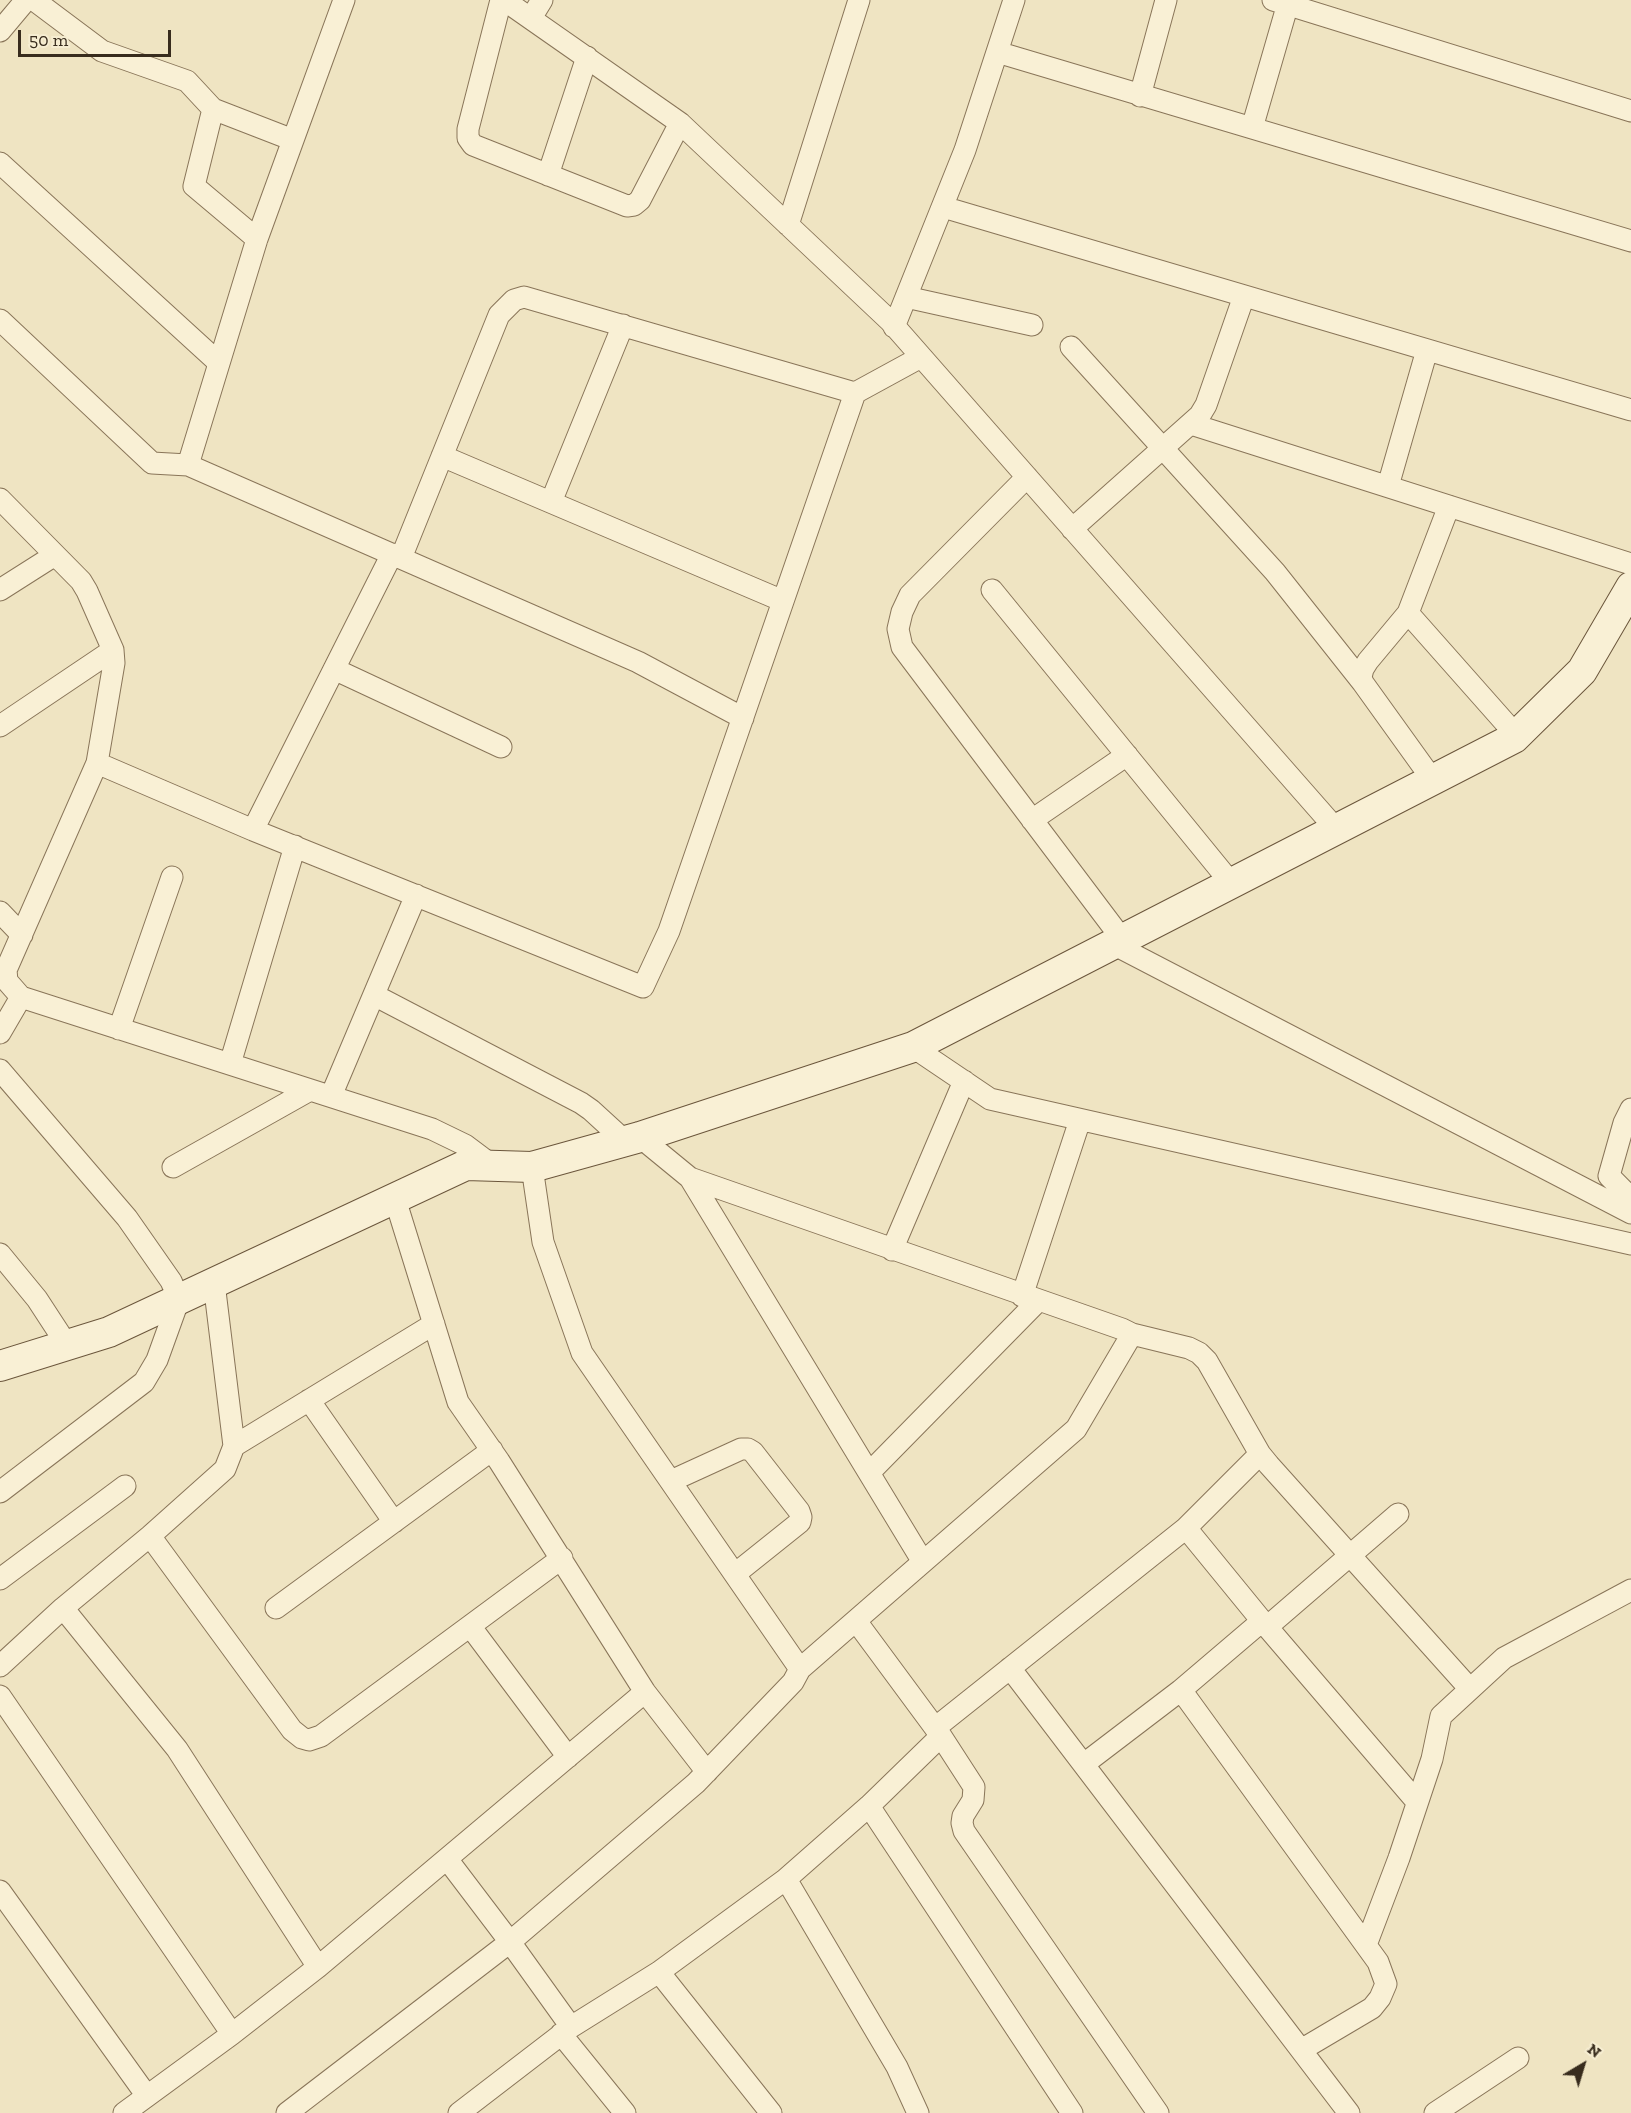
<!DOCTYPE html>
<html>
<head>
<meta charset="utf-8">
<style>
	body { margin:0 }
	#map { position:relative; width:1631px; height:2113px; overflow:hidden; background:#efe4c2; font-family:"Zilla Slab",serif }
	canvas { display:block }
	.north { position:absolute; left:1553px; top:2035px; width:60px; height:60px; -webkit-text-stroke:4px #f6edd1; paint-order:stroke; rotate:38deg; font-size:16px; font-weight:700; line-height:24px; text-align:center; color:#382c1d }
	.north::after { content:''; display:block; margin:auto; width:21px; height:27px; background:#382c1d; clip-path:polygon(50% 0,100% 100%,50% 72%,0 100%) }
	.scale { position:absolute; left:18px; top:30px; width:153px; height:27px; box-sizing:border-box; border:3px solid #382c1d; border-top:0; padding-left:8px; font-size:18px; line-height:21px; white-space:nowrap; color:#382c1d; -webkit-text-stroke:4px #f6edd1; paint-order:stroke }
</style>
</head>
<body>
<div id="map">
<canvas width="1631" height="2113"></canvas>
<div class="north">N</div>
<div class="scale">50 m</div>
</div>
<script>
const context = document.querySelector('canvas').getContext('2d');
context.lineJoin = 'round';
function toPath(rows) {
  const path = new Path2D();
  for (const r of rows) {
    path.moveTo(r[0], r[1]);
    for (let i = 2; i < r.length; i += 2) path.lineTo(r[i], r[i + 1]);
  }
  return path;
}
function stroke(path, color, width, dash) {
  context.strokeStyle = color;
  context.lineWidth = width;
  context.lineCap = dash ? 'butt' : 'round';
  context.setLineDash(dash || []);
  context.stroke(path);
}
const street = toPath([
	[34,0,102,51,187,81,213,109,194,186,257,239],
	[501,0,468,129,468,138,473,145,627,206,634,205,640,200,680,123],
	[504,0,680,123,890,321,1336,829],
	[1273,0,1631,111],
	[531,18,542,0],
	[0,31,26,0],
	[997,52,1631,241],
	[1140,96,1166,0],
	[213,109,293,140],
	[1252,128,1289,0],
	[0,163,219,363],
	[548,175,587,57],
	[943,207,1631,410],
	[788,225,859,0],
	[906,297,1032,325],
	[0,320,152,463,188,465,638,662,743,718],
	[894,327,965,150,1014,0],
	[1071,347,1275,572,1363,683],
	[1191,424,1631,564],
	[442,456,783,601],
	[188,465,257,239,344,0],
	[1027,477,910,595,902,612,898,629,902,647,1122,939],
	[1388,486,1427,350],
	[0,499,81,581,87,591,113,650,114,663,97,763],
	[551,502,623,325],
	[1072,529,1200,415,1206,405,1244,296],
	[401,558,499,315,514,300,524,297,855,393],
	[0,590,55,555],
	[992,590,1231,883],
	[1408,613,1516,735],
	[334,669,501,747],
	[0,726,113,650],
	[1432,779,1363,683,1361,677,1363,669,1368,661,1408,613,1449,506],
	[1032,820,1127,755],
	[253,830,392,554],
	[0,912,22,935],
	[1113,944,1631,1213],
	[374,995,581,1103,591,1110,626,1142],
	[119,1029,172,877],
	[0,1033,21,997],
	[913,1047,990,1099,1631,1244],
	[230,1064,295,846],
	[0,1070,127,1218,171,1281,179,1299,157,1360,144,1382,0,1492],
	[331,1096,416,895],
	[1631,1109,1624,1123,1609,1176,1631,1198],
	[493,1166,465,1145,432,1129,21,997,7,981,6,970,97,763,253,830,643,987,669,931,855,393,921,357],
	[173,1167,310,1090],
	[532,1167,543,1242,582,1353,800,1669,1076,1429,1132,1334,1122,1329,690,1178,640,1137],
	[690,1178,923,1562],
	[395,1199,458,1402,499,1461,645,1692,707,1772],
	[892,1250,964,1081],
	[0,1254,37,1299,67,1345],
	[214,1283,234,1446,434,1324],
	[1022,1296,1080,1120],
	[1132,1334,1189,1348,1199,1353,1207,1361,1260,1454,1269,1465,1470,1689],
	[309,1400,394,1522],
	[234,1446,225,1469,150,1536,63,1608,177,1749,318,1967],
	[869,1473,1038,1301],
	[671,1481,741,1449,748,1449,753,1452,799,1511,801,1517,800,1522,735,1574],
	[1186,1528,1260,1454],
	[150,1536,292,1730,302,1738,309,1740,321,1736,562,1558],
	[0,1579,125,1486],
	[276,1608,492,1450],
	[856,1621,941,1736,974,1787,973,1800,963,1816,962,1823,964,1831,1158,2113],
	[1262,1621,1181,1690,1378,1962,1386,1984,1380,1998,1372,2008,1301,2050],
	[470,1626,568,1757],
	[1267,1627,1398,1514],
	[0,1666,63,1608],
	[1010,1668,1349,2113],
	[0,1696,232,2034],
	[935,1728,1186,1528,1262,1621,1417,1802],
	[941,1736,869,1806,1072,2113],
	[1084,1764,1181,1690],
	[447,1859,510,1942,571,2027],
	[786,1879,869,1806],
	[0,1891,147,2096],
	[1366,1945,1399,1858,1432,1759,1441,1716,1504,1658,1631,1590],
	[659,1972,771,2113],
	[561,2034,625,2113],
	[124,2113,232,2034,318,1967,645,1692],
	[287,2113,510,1942,696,1783,793,1682,800,1669],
	[459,2113,571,2027,659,1972,786,1879,897,2067,918,2113],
	[1435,2113,1518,2058]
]);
const secondary = toPath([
	[0,1366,109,1332,466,1165,532,1167,640,1137,913,1047,1514,738,1582,671,1631,587]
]);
stroke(street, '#897559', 23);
stroke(secondary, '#6b563c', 32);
stroke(street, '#f9f0d5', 21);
stroke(secondary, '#f9f0d5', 30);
</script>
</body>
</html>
